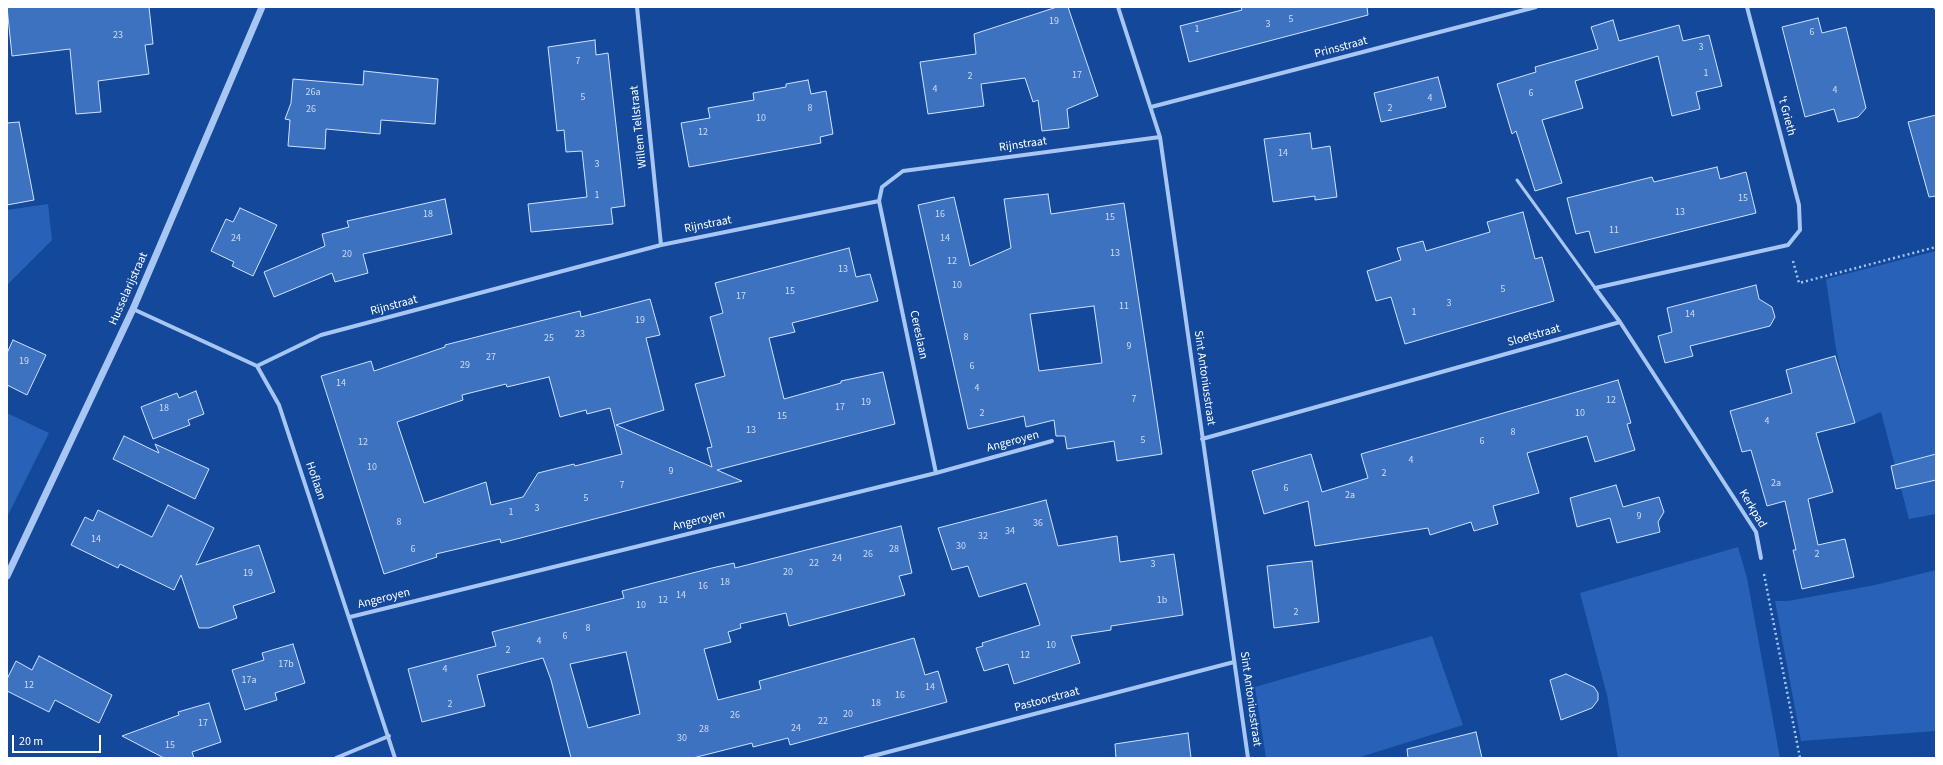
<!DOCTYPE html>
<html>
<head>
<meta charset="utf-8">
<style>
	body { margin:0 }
	#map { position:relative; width:1943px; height:765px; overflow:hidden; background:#14489a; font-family:"Source Sans 3",sans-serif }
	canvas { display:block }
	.frame { position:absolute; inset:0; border:8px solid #fff; pointer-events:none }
	.scale { position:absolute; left:12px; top:735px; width:89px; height:18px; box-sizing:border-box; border:2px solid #fff; border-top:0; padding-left:5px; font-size:12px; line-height:14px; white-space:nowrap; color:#fff; -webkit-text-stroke:3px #14489a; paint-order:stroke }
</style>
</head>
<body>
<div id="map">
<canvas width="1943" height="765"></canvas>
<div class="frame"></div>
<div class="scale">20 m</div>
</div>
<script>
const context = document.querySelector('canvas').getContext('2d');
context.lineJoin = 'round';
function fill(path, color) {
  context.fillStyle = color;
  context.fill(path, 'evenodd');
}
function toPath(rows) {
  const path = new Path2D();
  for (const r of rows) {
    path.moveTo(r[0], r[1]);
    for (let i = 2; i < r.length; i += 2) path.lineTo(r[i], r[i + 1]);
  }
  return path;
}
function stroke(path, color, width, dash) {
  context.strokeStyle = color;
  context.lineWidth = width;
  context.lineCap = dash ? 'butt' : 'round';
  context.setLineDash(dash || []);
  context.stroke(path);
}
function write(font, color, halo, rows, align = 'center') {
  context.font = font + ' "Source Sans 3",sans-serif';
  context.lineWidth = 3;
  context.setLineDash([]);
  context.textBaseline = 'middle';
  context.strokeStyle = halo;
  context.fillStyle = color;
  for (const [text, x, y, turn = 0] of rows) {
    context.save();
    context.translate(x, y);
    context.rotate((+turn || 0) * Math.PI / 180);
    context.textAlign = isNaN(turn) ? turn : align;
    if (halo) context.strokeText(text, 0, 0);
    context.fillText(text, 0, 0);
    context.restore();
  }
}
fill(toPath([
	[48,204,52,240,7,285,7,210],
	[1936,251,1936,514,1909,519,1881,412,1853,424,1836,349,1826,279],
	[7,413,49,433,7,517],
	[1738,547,1747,578,1780,758,1618,758,1607,695,1580,593],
	[1936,570,1936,731,1801,741,1775,601,1788,601,1875,585],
	[1432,636,1463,725,1357,758,1266,758,1255,687]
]), '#2762b8');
const building = toPath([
	[7,7,149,7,153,44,145,45,149,74,98,81,101,112,76,114,70,49,12,56,7,7],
	[1057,7,1068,7,1098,96,1067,109,1069,128,1042,131,1038,100,1033,102,1025,78,981,84,984,106,928,114,920,62,976,54,974,34,1057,7],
	[1241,7,1367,7,1368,15,1189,62,1180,26,1242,10,1241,7],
	[1818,18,1822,33,1846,27,1866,108,1858,117,1838,122,1834,109,1805,117,1782,27,1818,18],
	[1613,20,1619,41,1679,25,1683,41,1709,35,1722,86,1696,92,1700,109,1672,116,1658,56,1575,81,1583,108,1542,120,1562,183,1535,191,1516,131,1512,134,1497,84,1536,72,1535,67,1598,49,1591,27,1613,20],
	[595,40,596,55,608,53,625,206,611,208,613,224,531,232,528,204,587,197,582,151,566,152,564,130,557,131,548,47,595,40],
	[364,71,438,79,435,124,381,120,380,134,326,129,325,149,288,146,290,120,285,119,291,103,293,79,363,85,364,71],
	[1438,77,1446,107,1381,122,1374,93,1438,77],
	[808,80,811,94,826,91,833,134,820,137,821,143,689,167,681,123,710,118,708,108,754,100,753,93,786,87,786,84,808,80],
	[1936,115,1936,196,1929,197,1908,122,1936,115],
	[19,122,34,200,7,205,7,123,19,122],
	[1310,133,1312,149,1330,146,1337,197,1315,200,1315,196,1273,202,1264,139,1310,133],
	[1717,167,1720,179,1746,172,1756,213,1595,253,1589,231,1576,234,1567,198,1652,177,1654,182,1717,167],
	[1048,194,1051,214,1124,203,1162,454,1117,461,1114,441,1067,449,1065,436,1056,436,1054,420,1026,427,1024,416,968,429,918,205,954,197,970,266,1011,248,1004,199,1048,194],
	[1094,306,1102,363,1039,371,1030,314,1094,306],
	[445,199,452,234,363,254,368,273,335,282,332,273,274,297,264,272,325,246,322,234,349,227,347,221,445,199],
	[240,208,277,225,253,276,232,266,234,262,211,251,226,219,233,222,240,208],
	[1523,212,1535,259,1542,257,1554,301,1405,344,1391,297,1376,301,1367,271,1401,260,1397,248,1423,241,1426,251,1490,232,1487,222,1523,212],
	[849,248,856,277,870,274,878,301,792,323,795,332,769,338,784,399,841,383,841,381,883,372,895,424,717,470,742,481,501,543,500,539,436,554,437,557,384,574,321,376,371,361,374,371,445,347,445,345,492,333,580,311,581,317,650,299,660,335,646,338,664,410,616,425,712,467,707,448,712,447,695,384,725,376,710,317,723,313,715,283,849,248],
	[549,377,560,417,586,410,587,414,610,408,622,454,575,466,574,464,538,473,523,497,491,505,486,482,424,503,397,422,463,400,462,395,506,384,507,387,549,377],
	[1756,285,1759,299,1772,307,1775,317,1770,326,1690,346,1693,356,1665,363,1658,336,1672,332,1667,308,1756,285],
	[13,340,46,355,27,395,7,385,7,353,13,340],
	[1835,356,1855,423,1816,433,1833,492,1808,499,1818,545,1845,539,1854,577,1802,589,1793,550,1796,550,1785,501,1767,506,1751,450,1742,452,1730,411,1792,393,1786,370,1835,356],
	[1618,380,1631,423,1627,424,1635,450,1595,462,1587,436,1527,453,1539,493,1493,506,1498,524,1474,531,1471,522,1430,535,1428,528,1315,546,1308,501,1264,514,1252,471,1311,454,1322,492,1368,478,1361,454,1618,380],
	[196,391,204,414,188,420,190,425,153,439,141,407,177,393,179,398,196,391],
	[124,436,159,453,155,444,209,469,195,499,113,459,124,436],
	[1936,454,1936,480,1896,489,1891,466,1936,454],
	[1616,485,1623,507,1659,497,1664,512,1658,522,1660,532,1617,543,1610,518,1577,527,1570,498,1616,485],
	[1046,500,1058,546,1117,536,1120,562,1174,554,1183,615,1111,626,1111,630,1071,636,1080,663,1014,684,1008,664,984,671,976,648,983,646,982,643,1040,625,1026,583,979,597,968,566,952,570,938,528,1046,500],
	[168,505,214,528,196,565,259,545,275,592,233,606,237,618,209,628,199,628,181,575,174,590,120,564,118,568,71,545,85,517,93,521,98,510,152,537,168,505],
	[901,526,912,573,899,576,905,595,789,626,786,613,740,624,741,628,728,632,731,642,704,649,718,700,761,689,759,681,914,638,925,675,938,671,947,702,790,745,788,738,753,747,752,743,693,758,571,758,551,680,543,658,477,675,485,706,422,722,408,669,496,646,492,632,624,598,622,591,712,568,734,563,735,568,901,526],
	[626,652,640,714,588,728,570,664,626,652],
	[1312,561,1319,622,1274,628,1267,566,1312,561],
	[293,644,305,683,275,693,277,700,245,710,232,670,264,660,262,653,293,644],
	[39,656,112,695,99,723,55,700,49,712,7,691,7,679,16,661,32,670,39,656],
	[1566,674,1594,687,1598,693,1598,700,1592,708,1561,720,1550,680,1566,674],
	[209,703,221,742,192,752,194,758,164,758,122,736,179,715,178,712,209,703],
	[1476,732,1482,758,1408,758,1407,749,1476,732],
	[1188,733,1191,758,1116,758,1115,744,1188,733]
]);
fill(building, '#3d72c1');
stroke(building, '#cfe2fd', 1);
stroke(toPath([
	[1793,261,1799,283,1936,247],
	[1764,574,1800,758]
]), '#a7c6f3', 2.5, [2, 3]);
stroke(toPath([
	[1517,180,1595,288]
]), '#a7c6f3', 3);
stroke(toPath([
	[637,7,661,245],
	[1118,7,1160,137,1248,758],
	[1747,7,1799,205,1800,230,1788,245,1595,288,1620,322,1756,532,1761,558],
	[1935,7,1936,8],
	[1151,107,1536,7],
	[879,201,936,473],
	[133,309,257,366,279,405,395,758],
	[257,366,321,335,661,245,879,201,882,187,903,171,1160,137],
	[1202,439,1620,322],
	[350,617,936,473,1052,441],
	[336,758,389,736],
	[865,758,1234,662]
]), '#a7c6f3', 4);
stroke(toPath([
	[7,576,133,309,262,7]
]), '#a7c6f3', 7);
write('10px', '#cedcf0', null, [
	["5",1291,20],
	["19",1054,22],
	["3",1268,25],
	["1",1197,30],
	["6",1812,33],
	["23",118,36],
	["3",1701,48],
	["7",578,62],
	["1",1706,74],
	["17",1077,76],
	["2",970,77],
	["4",935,90],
	["4",1835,91],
	["26a",313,93],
	["6",1531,94],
	["5",583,98],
	["4",1430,99],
	["8",810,109],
	["2",1390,109],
	["26",311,110],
	["10",761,119],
	["12",703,133],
	["14",1283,154],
	["3",597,165],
	["1",597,196],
	["15",1743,199],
	["13",1680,213],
	["18",428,215],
	["16",940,215],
	["15",1110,218],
	["11",1614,231],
	["24",236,239],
	["14",945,239],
	["13",1115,254],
	["20",347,255],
	["12",952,262],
	["13",843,270],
	["10",957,286],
	["5",1503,290],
	["15",790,292],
	["17",741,297],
	["3",1449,304],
	["11",1124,307],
	["1",1414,313],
	["14",1690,315],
	["19",640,321],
	["23",580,335],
	["8",966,338],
	["25",549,339],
	["9",1129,347],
	["27",491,358],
	["19",24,362],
	["29",465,366],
	["6",972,367],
	["14",341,384],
	["4",977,389],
	["7",1134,400],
	["12",1611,401],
	["19",866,403],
	["17",840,408],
	["18",164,409],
	["2",982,414],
	["10",1580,414],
	["15",782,417],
	["4",1767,422],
	["13",751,431],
	["8",1513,433],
	["5",1143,441],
	["6",1482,442],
	["12",363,443],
	["4",1411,461],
	["10",372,468],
	["9",671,472],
	["2",1384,474],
	["2a",1776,484],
	["7",622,486],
	["6",1286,489],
	["2a",1350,496],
	["5",586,499],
	["3",537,509],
	["1",511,513],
	["9",1639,517],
	["8",399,523],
	["36",1038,524],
	["34",1010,532],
	["32",983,537],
	["14",96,540],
	["30",961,547],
	["6",413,550],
	["28",894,550],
	["26",868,555],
	["2",1817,555],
	["24",837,559],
	["22",814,564],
	["3",1153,565],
	["20",788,573],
	["19",248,574],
	["18",725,583],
	["16",703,587],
	["14",681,596],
	["12",663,601],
	["1b",1162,601],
	["10",641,606],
	["2",1296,613],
	["8",588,629],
	["6",565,637],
	["4",539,642],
	["10",1051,646],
	["2",508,651],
	["12",1025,656],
	["17b",286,665],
	["4",445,670],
	["17a",249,681],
	["12",29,686],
	["14",930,688],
	["16",900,696],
	["18",876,704],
	["2",450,705],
	["20",848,715],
	["26",735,716],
	["22",823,722],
	["17",203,724],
	["24",796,729],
	["28",704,730],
	["30",682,739],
	["15",170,746]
]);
write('12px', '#fff', '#14489a', [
	["Prinsstraat",1341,48,-15],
	["'t Grieth",1786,116,75],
	["Willem Tellstraat",639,127,-96],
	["Rijnstraat",1023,145,-8],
	["Rijnstraat",708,225,-11],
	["Husselarijstraat",129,289,-66],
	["Rijnstraat",394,306,-15],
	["Cereslaan",918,335,78],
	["Sloetstraat",1534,336,-16],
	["Sint Antoniusstraat",1204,378,82],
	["Angeroyen",1013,442,-15],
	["Hoflaan",315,481,71],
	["Kerkpad",1752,509,59],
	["Angeroyen",699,521,-14],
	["Angeroyen",384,599,-14],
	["Sint Antoniusstraat",1250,699,82],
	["Pastoorstraat",1047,700,-15]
]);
</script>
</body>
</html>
